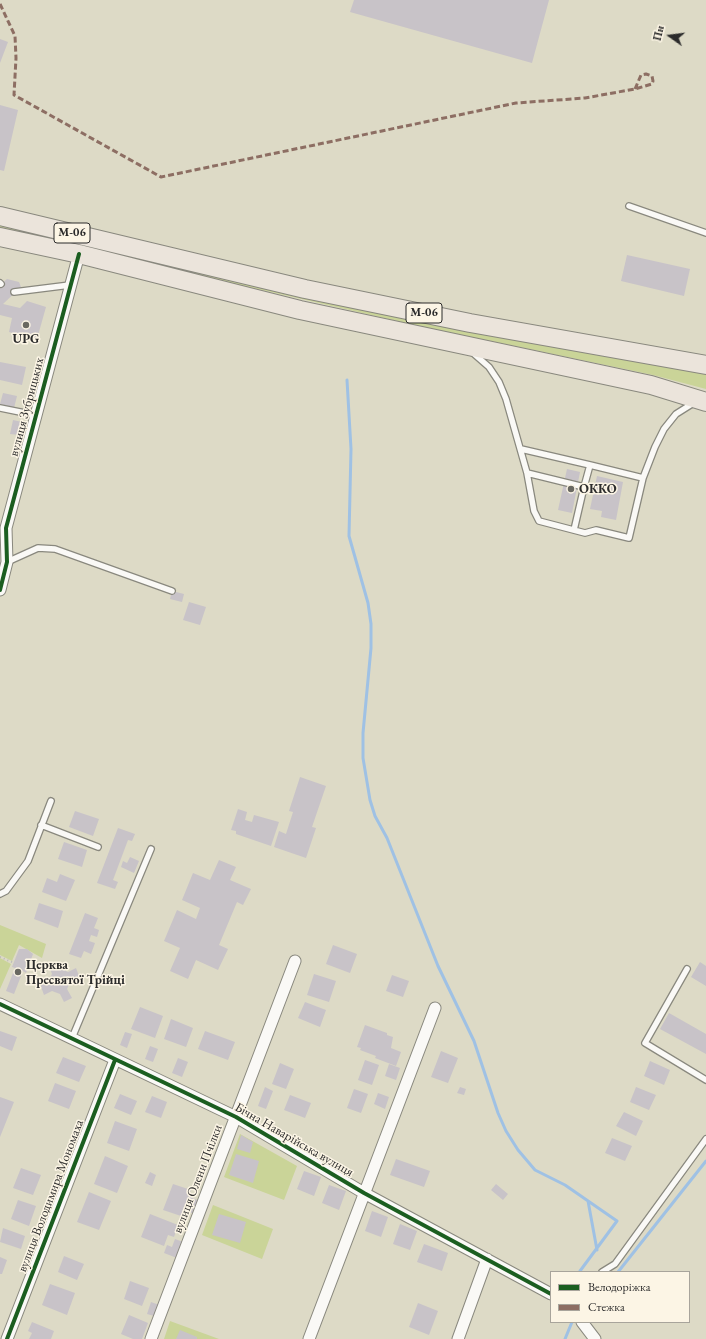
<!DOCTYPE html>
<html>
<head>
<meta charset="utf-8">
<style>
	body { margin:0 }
	#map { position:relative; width:706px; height:1339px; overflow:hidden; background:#dddac6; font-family:"EB Garamond",serif }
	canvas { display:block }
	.legend { position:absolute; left:550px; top:1271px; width:140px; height:52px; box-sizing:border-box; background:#fcf5e5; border:1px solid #a8a49b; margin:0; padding:5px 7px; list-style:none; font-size:12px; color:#2b2b2b }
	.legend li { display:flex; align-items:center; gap:8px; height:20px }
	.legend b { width:20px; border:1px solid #a8a49b }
	.north { position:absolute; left:650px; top:16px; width:40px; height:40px; -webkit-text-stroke:3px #fcf5e5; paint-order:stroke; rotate:284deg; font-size:11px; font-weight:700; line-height:16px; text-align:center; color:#2b2b2b }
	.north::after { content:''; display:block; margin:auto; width:14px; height:18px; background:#2b2b2b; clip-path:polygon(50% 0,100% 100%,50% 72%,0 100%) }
</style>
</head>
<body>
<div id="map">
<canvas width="706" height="1339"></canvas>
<ul class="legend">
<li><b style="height:5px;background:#1b5e20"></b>Велодоріжка</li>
<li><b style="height:5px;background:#8d6e63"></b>Стежка</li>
</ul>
<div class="north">Пн</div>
</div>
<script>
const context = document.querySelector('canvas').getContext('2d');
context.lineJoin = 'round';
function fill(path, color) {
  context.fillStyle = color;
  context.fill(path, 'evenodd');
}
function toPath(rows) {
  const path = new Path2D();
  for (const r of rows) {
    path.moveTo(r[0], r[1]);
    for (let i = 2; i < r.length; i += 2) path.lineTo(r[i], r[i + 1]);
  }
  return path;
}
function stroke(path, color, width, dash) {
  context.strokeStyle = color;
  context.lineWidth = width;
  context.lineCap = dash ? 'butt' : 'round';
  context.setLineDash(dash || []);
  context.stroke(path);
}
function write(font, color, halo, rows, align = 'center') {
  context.font = font + ' "EB Garamond",serif';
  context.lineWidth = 3;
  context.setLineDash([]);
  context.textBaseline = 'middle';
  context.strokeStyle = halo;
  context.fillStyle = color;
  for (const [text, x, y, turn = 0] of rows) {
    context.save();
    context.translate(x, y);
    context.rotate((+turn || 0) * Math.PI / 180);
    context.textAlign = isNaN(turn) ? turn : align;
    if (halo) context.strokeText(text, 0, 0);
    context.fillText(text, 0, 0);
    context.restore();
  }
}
fill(toPath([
	[0,223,416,317,706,374,706,389,653,375,415,325,0,230],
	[0,925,46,944,42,958,19,945,12,961,0,955],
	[0,958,11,964,0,989],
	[240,1134,297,1166,284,1200,224,1177],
	[213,1205,273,1229,262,1259,202,1235],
	[170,1321,219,1339,164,1339]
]), '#cad498');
stroke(toPath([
	[347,380,351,449,349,536,368,603,371,624,371,648,363,733,363,758,370,800,375,816,387,838,438,966,474,1041,498,1113,506,1131,518,1150,535,1170,565,1185,617,1221,580,1271],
	[588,1201,597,1250],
	[618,1272,706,1161],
	[565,1339,572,1322]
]), '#9fc1e4', 3);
fill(toPath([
	[354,0,549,0,532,63,350,12],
	[0,39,8,42,0,63],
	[0,105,18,110,4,171,0,170],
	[627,255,690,269,684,296,621,281],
	[7,279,19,282,21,287,3,304,20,308,27,301,46,307,37,339,9,332,12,318,0,315,0,285],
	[0,362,26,367,22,385,0,380],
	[3,393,17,396,14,408,0,404],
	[13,420,22,422,20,435,10,434],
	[567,469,580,472,572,513,558,510],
	[597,476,623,482,616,520,601,517,602,511,590,509],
	[172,591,184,594,182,602,170,599],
	[189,602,206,607,200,625,183,620],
	[300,777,326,786,312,827,316,828,306,858,274,847,279,831,286,834,293,812,289,811],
	[238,809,247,812,245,820,252,822,254,815,279,822,271,846,236,834,236,831,231,830],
	[75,811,99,819,93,836,69,827],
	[118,828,135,834,132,841,128,840,113,880,118,882,115,889,97,883],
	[64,842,87,850,82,867,58,859],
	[130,857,139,861,134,873,121,867,123,861,127,863],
	[219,860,236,867,230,880,251,889,243,905,237,902,219,945,228,949,218,970,196,960,188,979,170,971,180,948,164,941,177,910,196,919,200,908,182,900,193,873,210,880],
	[60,874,75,880,66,901,42,892,47,878,57,882],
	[39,903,63,911,58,928,34,919],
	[85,913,98,918,94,928,99,930,97,937,91,935,89,941,95,943,91,954,84,951,81,958,69,954],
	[333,945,357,954,350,973,326,964],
	[19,949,27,949,33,954,26,973,23,971,14,994,6,991,15,968,12,967],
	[57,962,60,968,68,972,76,968,79,976,71,980,67,989,72,998,64,1002,60,994,52,991,44,995,40,984,49,980,52,974,49,966],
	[700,962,706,966,706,986,691,977],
	[314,974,336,981,329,1002,307,995],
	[392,975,409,981,403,997,386,991],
	[305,1002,326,1010,320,1027,298,1018],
	[140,1007,163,1016,155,1038,131,1029],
	[669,1013,706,1034,706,1054,660,1029],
	[171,1019,193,1028,186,1047,164,1039],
	[365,1025,387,1033,387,1035,393,1037,391,1048,401,1052,396,1066,375,1058,376,1056,360,1050,361,1048,357,1047],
	[0,1031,17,1037,12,1051,0,1046],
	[205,1031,235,1042,228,1060,198,1049],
	[125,1032,132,1034,127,1048,120,1045],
	[150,1046,158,1049,153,1062,145,1059],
	[441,1051,458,1058,448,1083,431,1077],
	[63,1057,86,1066,79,1082,56,1073],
	[178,1058,188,1062,182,1077,172,1073],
	[365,1060,379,1065,372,1085,358,1080],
	[650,1061,670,1070,664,1085,644,1076],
	[280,1063,294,1069,286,1089,272,1084],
	[389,1064,400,1068,396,1080,385,1076],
	[55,1083,76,1091,69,1109,48,1101],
	[265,1087,273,1091,266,1109,258,1106],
	[460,1087,466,1089,464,1095,457,1093],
	[636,1087,656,1095,649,1110,630,1102],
	[354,1089,368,1094,361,1113,347,1108],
	[378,1093,389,1097,385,1109,374,1104],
	[120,1094,137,1101,131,1115,114,1108],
	[290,1095,311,1103,305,1118,284,1110],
	[152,1096,167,1102,161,1118,145,1112],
	[0,1097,14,1102,0,1137],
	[624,1112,643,1121,636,1136,616,1126],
	[115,1121,137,1129,129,1151,107,1143],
	[241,1135,253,1142,250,1153,237,1149],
	[612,1138,632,1146,625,1161,605,1153],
	[236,1154,259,1161,253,1183,229,1175],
	[105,1156,128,1166,117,1193,94,1184],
	[396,1159,430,1171,424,1187,390,1175],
	[21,1168,41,1175,33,1195,13,1188],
	[304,1171,321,1177,314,1196,297,1189],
	[150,1172,156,1175,152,1186,145,1183],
	[173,1184,191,1190,188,1196,202,1202,197,1215,183,1210,181,1216,163,1210],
	[496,1184,508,1194,503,1200,491,1190],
	[329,1185,346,1191,339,1210,322,1203],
	[89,1192,111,1201,99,1230,77,1222],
	[18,1200,36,1206,29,1226,11,1219],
	[372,1211,388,1217,381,1237,365,1231],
	[150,1214,178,1225,174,1237,168,1235,164,1246,141,1237],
	[219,1214,246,1222,240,1243,212,1235],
	[400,1224,417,1231,410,1250,393,1244],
	[3,1228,25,1236,21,1249,0,1242],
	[175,1239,183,1242,177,1258,164,1253,167,1245,172,1247],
	[424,1244,448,1253,442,1271,417,1262],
	[64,1256,84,1264,77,1280,58,1272],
	[0,1257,7,1260,2,1274,0,1274],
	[130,1281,149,1288,142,1306,124,1299],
	[50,1284,75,1293,67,1315,42,1305],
	[151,1302,162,1306,158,1317,147,1314],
	[418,1303,438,1311,429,1335,409,1327],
	[129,1315,148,1323,142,1339,133,1339,121,1334],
	[32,1322,54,1331,51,1339,29,1339,32,1333,28,1331],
	[180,1330,197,1337,197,1339,176,1339]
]), '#c8c3c8');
const service = toPath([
	[629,206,706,233],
	[0,283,1,284],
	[14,292,70,285],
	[473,353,489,367,499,382,506,399,527,473,584,487,590,465,643,478],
	[0,408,35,415],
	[521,449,590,465],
	[527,473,534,511,539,521,585,533,596,530,629,538,643,478,655,447,664,429,676,414,695,402],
	[574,530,584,487],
	[7,562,38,548,55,549,172,591],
	[41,825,98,847],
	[0,894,6,891,28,861,51,801],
	[687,969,645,1043,706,1080],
	[72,1038,151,849],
	[602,1272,615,1264,706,1139]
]);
const minor = toPath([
	[0,590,7,562,6,528,79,254],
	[0,1004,236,1117,364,1193,551,1294],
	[582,1322,595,1339],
	[7,1339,115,1060],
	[151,1339,295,961],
	[309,1339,435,1008],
	[458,1339,487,1259]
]);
const trunk = toPath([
	[0,216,305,289,470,323,706,365],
	[0,237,79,254,300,310,651,385,706,402]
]);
stroke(service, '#89887e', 8);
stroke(minor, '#89887e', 13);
stroke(trunk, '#89887e', 20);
stroke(toPath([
	[0,957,12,962]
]), '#babab7', 2, [1, 3]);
stroke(service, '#faf9f6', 5.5);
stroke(minor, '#faf9f6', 11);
stroke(trunk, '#ebe4db', 18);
stroke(toPath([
	[0,4,15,36,16,58,14,95,161,177,516,103,585,98,635,89,652,84,653,81,652,76,646,74,641,75,635,89]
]), '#8d6e63', 3, [6, 3]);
stroke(toPath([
	[0,590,7,562,6,528,79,254],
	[0,1004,236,1117,364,1193,551,1294],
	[7,1339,115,1060]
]), '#1b5e20', 4);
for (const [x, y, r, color] of [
	[26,325,4,"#696861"],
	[571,489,4,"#696861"],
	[18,972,4,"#696861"]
]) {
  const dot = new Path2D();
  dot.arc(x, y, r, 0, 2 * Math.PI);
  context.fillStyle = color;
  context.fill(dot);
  stroke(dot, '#fcf5e5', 1.5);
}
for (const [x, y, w] of [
	[72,233,36],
	[424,313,36]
]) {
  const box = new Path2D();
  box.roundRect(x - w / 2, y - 10, w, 20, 3);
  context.fillStyle = '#fcf5e5';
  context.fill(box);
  stroke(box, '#2b2b2b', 1);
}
write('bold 12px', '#2b2b2b', null, [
	["М-06",72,233],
	["М-06",424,313]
]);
write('bold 13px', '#2b2b2b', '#fcf5e5', [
	["UPG",26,339,"center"],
	["ОККО",579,489],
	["Церква",26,965],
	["Пресвятої Трійці",26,980]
], 'left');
write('13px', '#2b2b2b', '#fcf5e5', [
	["вулиця Зубрицьких",27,407,-75],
	["Бічна Наварійська вулиця",294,1140,30],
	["вулиця Олени Пчілки",198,1179,-69],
	["вулиця Володимира Мономаха",51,1196,-69]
]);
</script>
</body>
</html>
